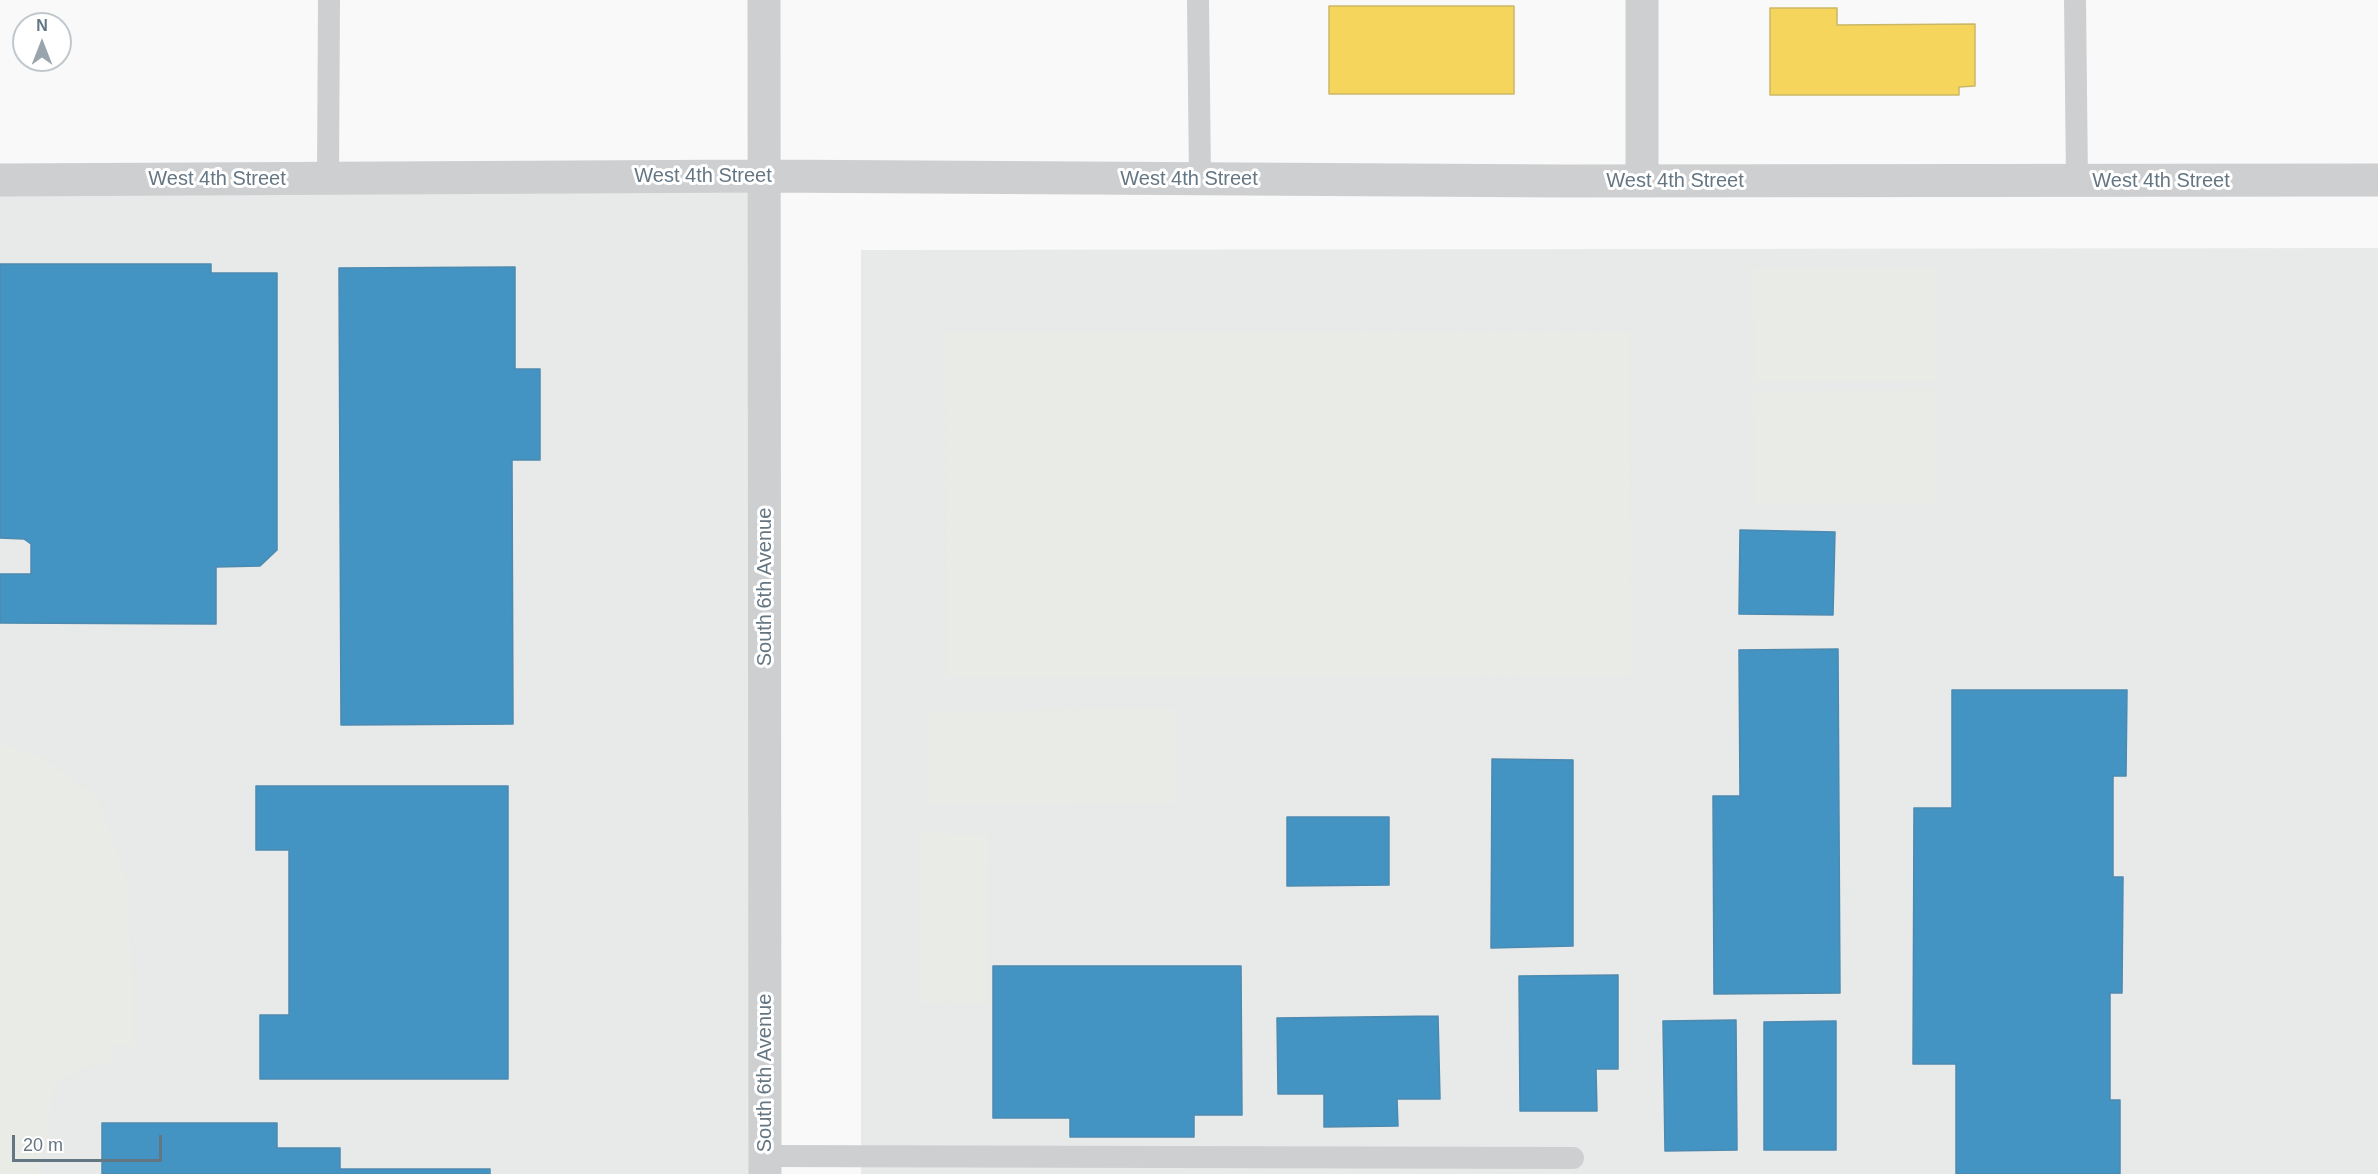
<!DOCTYPE html>
<html>
<head>
<meta charset="utf-8">
<style>
	body { margin:0 }
	#map { position:relative; width:2378px; height:1174px; overflow:hidden; background:#f9f9f9; font-family:Arial,sans-serif }
	canvas { display:block }
	.north { position:absolute; left:12px; top:12px; width:60px; height:60px; box-sizing:border-box; background:#fff; border:2px solid #c1c8cd; border-radius:50%; rotate:0deg; font-size:16px; font-weight:700; line-height:24px; text-align:center; color:#657683 }
	.north::after { content:''; display:block; margin:auto; width:21px; height:27px; background:#99a4ac; clip-path:polygon(50% 0,100% 100%,50% 72%,0 100%) }
	.scale { position:absolute; left:12px; top:1135px; width:150px; height:27px; box-sizing:border-box; border:3px solid #657683; border-top:0; padding-left:8px; font-size:18px; line-height:21px; white-space:nowrap; color:#657683; -webkit-text-stroke:4px #fff; paint-order:stroke }
</style>
</head>
<body>
<div id="map">
<canvas width="2378" height="1174"></canvas>
<div class="north">N</div>
<div class="scale">20 m</div>
</div>
<script>
const context = document.querySelector('canvas').getContext('2d');
context.lineJoin = 'round';
function fill(path, color) {
  context.fillStyle = color;
  context.fill(path, 'evenodd');
}
function toPath(rows) {
  const path = new Path2D();
  for (const r of rows) {
    path.moveTo(r[0], r[1]);
    for (let i = 2; i < r.length; i += 2) path.lineTo(r[i], r[i + 1]);
  }
  return path;
}
function stroke(path, color, width, dash) {
  context.strokeStyle = color;
  context.lineWidth = width;
  context.lineCap = dash ? 'butt' : 'round';
  context.setLineDash(dash || []);
  context.stroke(path);
}
function write(font, color, halo, rows, align = 'center') {
  context.font = font + ' Arial,sans-serif';
  context.lineWidth = 6;
  context.setLineDash([]);
  context.textBaseline = 'middle';
  context.strokeStyle = halo;
  context.fillStyle = color;
  for (const [text, x, y, turn = 0] of rows) {
    context.save();
    context.translate(x, y);
    context.rotate((+turn || 0) * Math.PI / 180);
    context.textAlign = isNaN(turn) ? turn : align;
    if (halo) context.strokeText(text, 0, 0);
    context.fillText(text, 0, 0);
    context.restore();
  }
}
fill(toPath([
	[764,176,765,1174,0,1174,0,178],
	[2378,248,2378,1174,861,1174,861,250]
]), '#e8e9e9');
fill(toPath([
	[1753,268,1937,268,1937,382,1754,382],
	[1630,332,1631,676,946,678,945,333],
	[1938,390,1937,503,1755,505,1753,391],
	[1174,708,1177,713,1178,798,1173,803,931,805,927,801,927,715,933,712],
	[0,744,41,757,98,798,126,879,129,909,135,1046,112,1046,112,1065,84,1066,54,1084,41,1174,0,1174],
	[920,833,988,834,987,1003,919,1002]
]), '#e8ebe6');
const homes = toPath([
	[1329,6,1514,6,1514,94,1329,94,1329,6],
	[1770,8,1837,8,1837,25,1975,24,1975,86,1959,87,1959,95,1770,95,1770,8]
]);
fill(homes, '#f6d55c');
stroke(homes, '#cab868', 1.5);
const schools = toPath([
	[0,264,211,264,211,273,277,273,277,550,260,566,216,567,216,624,0,623,0,574,31,574,31,544,24,539,0,538,0,264],
	[515,267,515,369,540,369,540,460,512,460,513,724,341,725,339,268,515,267],
	[1740,530,1835,532,1833,615,1739,614,1740,530],
	[1838,649,1840,993,1714,994,1713,796,1740,796,1739,650,1838,649],
	[1952,690,2127,690,2126,776,2113,776,2113,877,2123,877,2122,993,2110,993,2110,1100,2120,1100,2120,1174,1956,1174,1956,1064,1913,1064,1914,808,1952,808,1952,690],
	[1492,759,1573,760,1573,946,1491,948,1492,759],
	[256,786,508,786,508,1079,260,1079,260,1015,289,1015,289,850,256,850,256,786],
	[1287,817,1389,817,1389,885,1287,886,1287,817],
	[993,966,1241,966,1242,1115,1194,1115,1194,1137,1070,1137,1070,1118,993,1118,993,966],
	[1618,975,1618,1069,1596,1069,1597,1111,1520,1111,1519,976,1618,975],
	[1438,1016,1440,1099,1397,1099,1398,1126,1324,1127,1324,1094,1278,1094,1277,1018,1438,1016],
	[1736,1020,1737,1150,1665,1151,1663,1021,1736,1020],
	[1836,1021,1836,1150,1764,1150,1764,1022,1836,1021],
	[102,1123,277,1123,277,1148,340,1148,340,1169,490,1169,490,1174,102,1174,102,1123]
]);
fill(schools, '#4393c3');
stroke(schools, '#4d8ab0', 1.5);
stroke(toPath([
	[1198,0,1200,179],
	[2075,0,2077,181],
	[328,179,329,0],
	[765,1156,1573,1158]
]), '#cecfd0', 22);
stroke(toPath([
	[764,0,765,1174],
	[1642,0,1642,181],
	[0,180,764,176,1564,181,2378,180]
]), '#cecfd0', 33);
write('20px', '#657683', '#fff', [
	["West 4th Street",703,176],
	["West 4th Street",217,179],
	["West 4th Street",1189,179],
	["West 4th Street",1675,181],
	["West 4th Street",2161,181],
	["South 6th Avenue",765,587,-90],
	["South 6th Avenue",765,1073,-90]
]);
</script>
</body>
</html>
